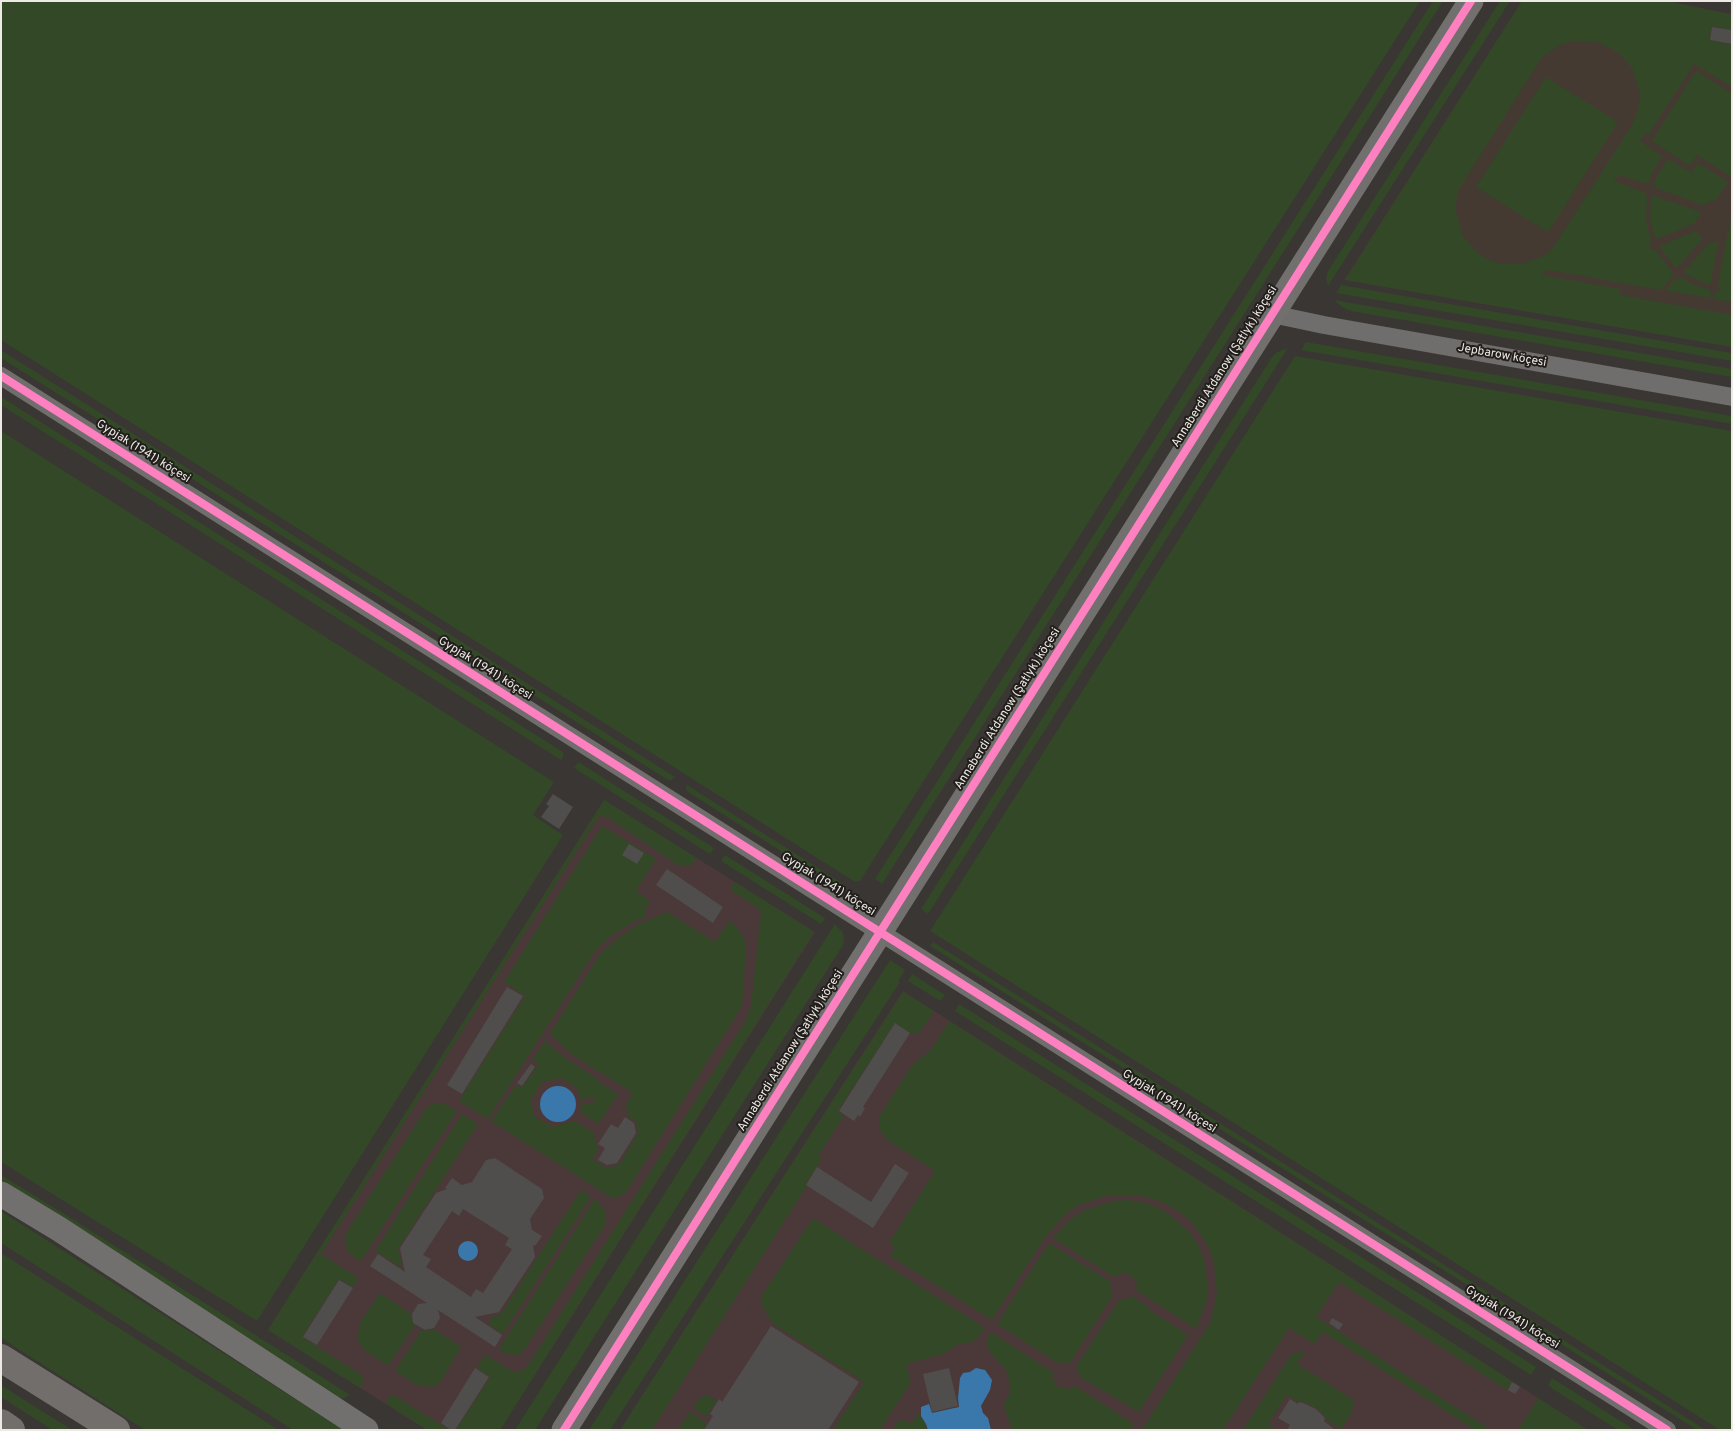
<!DOCTYPE html>
<html>
<head>
<meta charset="utf-8">
<style>
	body { margin:0 }
	#map { position:relative; width:1733px; height:1431px; overflow:hidden; background:#3a3633; font-family:Overpass,sans-serif }
	canvas { display:block }
	.frame { position:absolute; inset:0; border:2px solid #ede9e5; pointer-events:none }
</style>
</head>
<body>
<div id="map">
<canvas width="1733" height="1431"></canvas>
<div class="frame"></div>
</div>
<script>
const context = document.querySelector('canvas').getContext('2d');
context.lineJoin = 'round';
function fill(path, color) {
  context.fillStyle = color;
  context.fill(path, 'evenodd');
}
function toPath(rows) {
  const path = new Path2D();
  for (const r of rows) {
    if (r.length === 3) {
      path.moveTo(r[0] + r[2], r[1]);
      path.arc(r[0], r[1], r[2], 0, 2 * Math.PI);
      continue;
    }
    path.moveTo(r[0], r[1]);
    for (let i = 2; i < r.length; i += 2) path.lineTo(r[i], r[i + 1]);
  }
  return path;
}
function stroke(path, color, width, dash) {
  context.strokeStyle = color;
  context.lineWidth = width;
  context.lineCap = dash ? 'butt' : 'round';
  context.setLineDash(dash || []);
  context.stroke(path);
}
function write(font, color, halo, rows, align = 'center') {
  context.font = font + ' Overpass,sans-serif';
  context.lineWidth = 4;
  context.setLineDash([]);
  context.textBaseline = 'middle';
  context.strokeStyle = halo;
  context.fillStyle = color;
  for (const [text, x, y, turn = 0] of rows) {
    context.save();
    context.translate(x, y);
    context.rotate((+turn || 0) * Math.PI / 180);
    context.textAlign = isNaN(turn) ? turn : align;
    if (halo) context.strokeText(text, 0, 0);
    context.fillText(text, 0, 0);
    context.restore();
  }
}
fill(toPath([
	[604,800,815,932,500,1430,427,1430,268,1330],
	[903,991,1330,1264,1588,1430,620,1430]
]), '#4b3939');
fill(toPath([
	[1522,1,1668,1,1732,14,1732,347,1344,280]
]), '#453a31');
fill(toPath([
	[1,1,1420,1,860,881,855,882,1,340],
	[1433,1,1443,1,882,884,875,879],
	[1500,1,1510,1,1328,286,1326,278,1328,271],
	[1522,1,1667,1,1732,15,1732,30,1712,26,1709,40,1732,45,1732,87,1694,64,1648,135,1645,133,1640,141,1662,156,1652,173,1648,184,1619,175,1614,181,1643,192,1647,196,1646,220,1651,240,1649,247,1656,251,1672,271,1673,276,1661,290,1549,270,1541,275,1620,289,1620,295,1732,315,1732,347,1345,280],
	[1573,41,1585,41,1597,42,1618,52,1627,61,1633,70,1640,93,1639,105,1636,116,1631,127,1553,248,1544,256,1522,264,1498,263,1487,259,1477,253,1462,235,1456,212,1456,201,1459,189,1542,57,1562,44],
	[1696,71,1732,94,1732,177,1697,155,1690,166,1652,141],
	[1546,77,1618,122,1548,232,1476,187],
	[1668,159,1691,173,1698,163,1728,182,1716,200,1710,201,1703,205,1656,188,1654,185,1657,176],
	[1651,196,1654,196,1701,212,1695,223,1659,238,1655,238,1650,219],
	[1732,219,1732,302,1713,299,1714,293,1720,290,1720,286,1718,283,1727,236,1730,227,1730,220],
	[1696,231,1702,239,1679,266,1675,267,1660,248,1662,245],
	[1718,242,1711,282,1708,285,1685,274,1685,271,1709,243],
	[1682,278,1695,285,1708,289,1711,293,1710,298,1665,290,1676,279],
	[1341,285,1732,353,1732,361,1336,293],
	[1334,300,1732,369,1732,377,1351,311,1342,307],
	[1306,342,1732,416,1732,424,1301,350],
	[1288,348,928,914,921,909,1272,357,1277,352],
	[1,350,675,777,671,780,668,780,1,358],
	[1295,356,1732,431,1732,1430,1720,1430,930,931],
	[1,397,563,752,563,756,561,760,1,405],
	[1,431,554,782,533,815,563,835,257,1321,1,1162],
	[580,763,714,848,710,854,574,768,577,764],
	[687,785,845,885,842,890,688,792,686,789],
	[604,800,697,858,690,865,683,866,678,865,607,817,600,816,597,819,321,1254,352,1274,356,1276,357,1280,353,1287,339,1279,302,1337,362,1375,364,1379,360,1388,268,1330],
	[602,826,656,859,636,891,650,901,645,910,646,917,633,922,611,936,595,951,488,1119,459,1101,525,996,504,982],
	[725,855,825,918,821,924,721,861],
	[735,882,814,932,500,1430,456,1430,490,1377,477,1368,485,1355,514,1372,522,1371,529,1364,745,1022,751,1006,761,914,758,908,730,890],
	[667,912,715,942,729,921,738,929,744,938,746,947,742,1006,627,1191,619,1197,612,1198,491,1121,516,1085,521,1088,539,1064,532,1060,545,1041,565,1058,598,1079,597,1081,618,1094,598,1124,580,1112,582,1108,581,1104,595,1102,594,1096,581,1101,577,1088,561,1078,542,1082,531,1100,534,1116,552,1127,575,1121,593,1132,598,1150,592,1159,606,1168,619,1165,638,1133,636,1121,626,1115,629,1110,625,1107,633,1093,574,1056,550,1034,600,954,618,938,637,925],
	[835,924,843,933,844,939,843,945,535,1430,515,1430],
	[933,942,1706,1430,1697,1430,930,946],
	[890,960,905,970,898,981,900,982,610,1430,589,1430],
	[912,974,945,995,940,1001,908,981],
	[903,992,934,1011,920,1032,912,1034,895,1023,838,1111,844,1116,818,1156,822,1159,805,1185,807,1186,652,1430,620,1430],
	[959,1004,1536,1367,1531,1375,955,1011],
	[949,1021,1512,1381,1507,1390,1339,1282,1316,1317,1491,1430,1475,1430,1323,1332,1314,1344,1289,1328,1223,1430,1142,1430,1202,1336,1210,1323,1214,1308,1217,1293,1214,1263,1209,1248,1201,1235,1192,1223,1181,1213,1168,1205,1153,1199,1138,1195,1108,1195,1079,1205,1066,1214,1046,1236,992,1320,890,1256,895,1247,889,1243,935,1171,886,1139,879,1129,879,1117,912,1065,931,1050],
	[434,1103,445,1104,457,1111,361,1261,351,1255,347,1249,345,1240,347,1232,427,1107],
	[462,1114,478,1124,398,1249,402,1264,400,1267,375,1251],
	[1,1175,66,1215,350,1395,344,1398,337,1398,1,1186],
	[581,1190,591,1197,503,1334,488,1324,493,1316,501,1314],
	[595,1199,601,1205,606,1213,605,1225,525,1349,518,1355,506,1354,499,1349],
	[1127,1200,1142,1202,1156,1207,1169,1214,1191,1234,1199,1246,1204,1260,1208,1289,1206,1303,1196,1329,1136,1290,1137,1283,1131,1275,1121,1273,1114,1277,1053,1238,1072,1218,1085,1210,1113,1201],
	[1,1211,342,1429,293,1430,1,1243],
	[813,1218,985,1328,978,1338,972,1342,959,1344,943,1354,906,1364,911,1382,880,1430,833,1430,864,1382,773,1324,762,1306,761,1297],
	[1049,1243,1111,1282,1110,1289,1113,1295,1070,1363,1063,1362,1059,1364,997,1324],
	[1,1253,279,1430,145,1430,1,1338],
	[380,1293,411,1314,413,1323,415,1325,388,1366,364,1350,357,1339,361,1321],
	[1132,1296,1150,1308,1149,1310,1188,1335,1139,1412,1080,1377,1076,1367,1120,1299,1126,1300],
	[422,1329,425,1331,434,1329,461,1347,441,1381,437,1385,431,1387,417,1385,395,1371],
	[992,1333,1053,1372,1052,1378,1058,1387,1069,1389,1075,1386,1134,1424,1130,1430,1012,1430,1004,1406,1005,1401,1010,1394,1010,1382,1005,1368,991,1354,987,1346,987,1337],
	[1306,1351,1297,1364,1354,1400,1351,1414,1341,1429,1326,1419,1326,1418,1323,1414,1316,1408,1304,1402,1299,1401,1298,1402,1287,1395,1268,1424,1276,1430,1243,1430,1290,1356,1299,1352],
	[1552,1378,1635,1430,1618,1430,1548,1386],
	[1,1385,72,1430,52,1430,1,1397],
	[391,1395,394,1395,449,1430,427,1430,385,1403],
	[706,1395,717,1400,706,1417,693,1408,698,1400],
	[1538,1398,1588,1430,1518,1430],
	[690,1412,707,1424,703,1430,678,1430],
	[917,1412,924,1420,927,1430,893,1430,898,1421,903,1420,909,1423,913,1422,917,1416]
]), '#334827');
fill(toPath([
	[558,1104,18],
	[468,1251,10],
	[976,1368,985,1370,992,1380,990,1390,981,1406,983,1413,988,1418,991,1430,928,1430,926,1424,921,1416,921,1407,929,1404,932,1413,959,1407,958,1398,960,1378,963,1373,970,1372]
]), '#3a78ab');
fill(toPath([
	[1712,27,1732,30,1732,44,1710,40],
	[553,794,573,807,559,829,541,817,549,806,546,804],
	[629,844,644,853,637,864,622,855],
	[667,869,723,907,713,923,656,885],
	[507,987,523,996,462,1094,447,1085],
	[895,1023,910,1033,863,1107,865,1108,860,1117,858,1115,854,1121,839,1111],
	[531,1064,535,1067,522,1086,517,1083],
	[625,1117,634,1123,636,1133,617,1163,607,1165,598,1160,605,1148,598,1144,611,1124,618,1128],
	[495,1158,542,1189,544,1198,530,1219,532,1230,542,1236,535,1246,533,1245,535,1257,499,1312,475,1317,502,1335,495,1347,438,1310,440,1318,434,1328,425,1330,413,1323,412,1314,418,1304,427,1303,370,1266,378,1254,405,1272,400,1248,436,1193,447,1189,445,1188,452,1178,462,1185,472,1182,486,1160],
	[463,1209,509,1238,505,1245,512,1249,483,1293,476,1289,471,1297,426,1267,431,1259,423,1255,452,1211,459,1216],
	[895,1164,909,1173,873,1228,806,1185,817,1167,871,1202],
	[339,1280,353,1288,317,1345,303,1337],
	[1332,1318,1343,1324,1339,1330,1329,1323],
	[771,1326,859,1382,828,1430,704,1430,713,1416,710,1414,719,1399,722,1402],
	[475,1368,489,1377,455,1430,451,1430,441,1423],
	[949,1368,958,1406,932,1412,923,1374],
	[1512,1382,1520,1387,1515,1394,1508,1390],
	[1290,1399,1298,1404,1299,1402,1303,1403,1316,1409,1325,1418,1324,1421,1335,1430,1287,1430,1290,1425,1278,1418]
]), '#504d4d');
stroke(toPath([
	[1272,314,1324,325,1732,397],
	[1,376,1667,1430]
]), '#706d6d', 18);
stroke(toPath([
	[1,1194,59,1229,366,1430],
	[564,1430,1471,1]
]), '#72706e', 25);
stroke(toPath([
	[1,1358,116,1430],
	[1,1423,11,1430]
]), '#716e6c', 28);
stroke(toPath([
	[1,376,1667,1430],
	[564,1430,1471,1]
]), '#ff80c0', 8);
write('12px', '#ede9e5', '#211e1b', [
	["Jepbarow köçesi",1502,356,10],
	["Annaberdi Atdanow (Şatlyk) köçesi",1225,367,-58],
	["Gypjak (1941) köçesi",143,452,32],
	["Gypjak (1941) köçesi",485,669,32],
	["Annaberdi Atdanow (Şatlyk) köçesi",1008,709,-58],
	["Gypjak (1941) köçesi",828,885,32],
	["Annaberdi Atdanow (Şatlyk) köçesi",791,1051,-58],
	["Gypjak (1941) köçesi",1169,1102,32],
	["Gypjak (1941) köçesi",1512,1318,32]
]);
</script>
</body>
</html>
